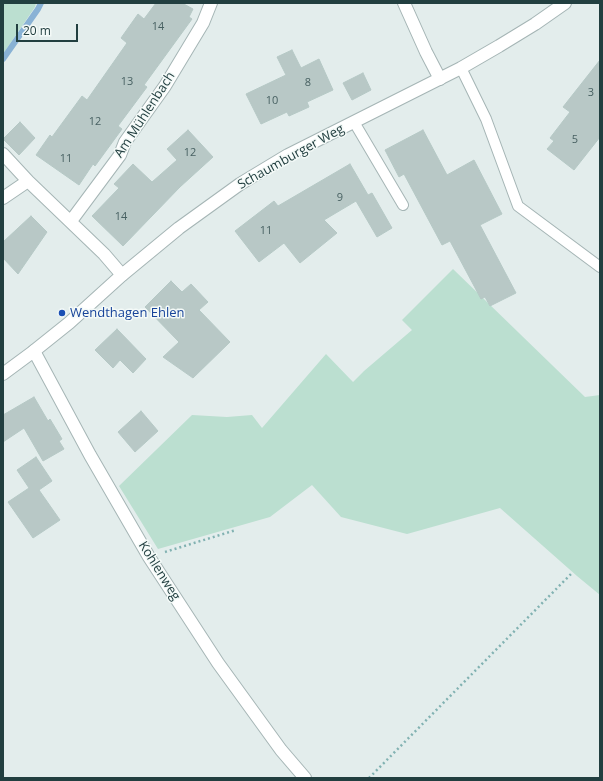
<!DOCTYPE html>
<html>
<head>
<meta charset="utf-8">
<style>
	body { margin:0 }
	#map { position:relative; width:603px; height:781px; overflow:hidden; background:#e3edec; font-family:"Open Sans",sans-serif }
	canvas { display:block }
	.frame { position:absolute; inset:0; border:4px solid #223f40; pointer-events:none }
	.scale { position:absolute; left:16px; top:24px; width:62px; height:18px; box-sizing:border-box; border:2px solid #223f40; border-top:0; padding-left:5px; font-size:12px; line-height:14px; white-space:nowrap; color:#223f40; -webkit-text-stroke:3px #f4faf8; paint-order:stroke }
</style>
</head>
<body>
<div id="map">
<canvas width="603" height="781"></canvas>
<div class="frame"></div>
<div class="scale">20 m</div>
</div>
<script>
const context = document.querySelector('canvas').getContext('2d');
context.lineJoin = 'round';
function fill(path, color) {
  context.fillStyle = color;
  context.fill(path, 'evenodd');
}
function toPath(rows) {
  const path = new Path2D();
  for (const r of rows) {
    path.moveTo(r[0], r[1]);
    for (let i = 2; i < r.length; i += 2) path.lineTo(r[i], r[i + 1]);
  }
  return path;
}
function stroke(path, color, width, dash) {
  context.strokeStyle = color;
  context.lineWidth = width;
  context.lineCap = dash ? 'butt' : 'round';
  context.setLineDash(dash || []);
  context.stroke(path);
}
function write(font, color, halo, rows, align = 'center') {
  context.font = font + ' "Open Sans",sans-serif';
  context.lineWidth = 3;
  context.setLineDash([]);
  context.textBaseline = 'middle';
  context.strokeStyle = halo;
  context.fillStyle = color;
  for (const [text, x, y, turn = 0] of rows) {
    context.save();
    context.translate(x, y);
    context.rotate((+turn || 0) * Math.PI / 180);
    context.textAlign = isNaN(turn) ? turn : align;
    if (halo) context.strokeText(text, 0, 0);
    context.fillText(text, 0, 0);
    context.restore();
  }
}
fill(toPath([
	[3,3,36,3,35,7,3,54],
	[453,269,585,397,600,395,600,595,577,576,500,508,407,534,341,517,312,485,270,517,158,549,119,486,192,415,227,417,252,415,262,428,326,354,353,382,364,371,412,330,402,320]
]), '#bbdfd0');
stroke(toPath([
	[3,59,38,9,41,3]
]), '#89b2d5', 6);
const building = toPath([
	[156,3,182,3,193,9,189,17,192,19,144,85,147,87,118,126,122,129,95,166,93,164,79,185,36,155,50,135,52,137,82,96,87,100,127,43,121,38,138,14,144,19,156,3],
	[292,50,301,68,319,59,333,90,307,102,309,107,289,116,287,112,261,124,246,94,286,75,277,57,292,50],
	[600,60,600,137,574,170,547,149,554,141,550,138,570,112,563,107,600,60],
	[363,73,371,90,352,100,343,83,363,73],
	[20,122,35,138,19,155,3,139,20,122],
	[188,130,213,157,180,187,123,246,92,216,119,188,114,184,133,164,152,182,177,160,167,149,188,130],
	[423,130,447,175,474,160,502,214,480,225,516,293,490,306,485,297,481,299,450,241,442,245,404,174,399,177,385,150,423,130],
	[350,164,368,195,372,193,392,228,377,237,356,201,324,220,337,233,300,263,284,243,259,262,235,231,274,201,278,206,350,164],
	[31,216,47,232,18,274,3,258,3,242,31,216],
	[171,281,182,292,191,284,208,302,199,310,230,342,193,378,163,357,179,342,145,307,171,281],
	[117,329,146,359,133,373,120,360,113,368,95,350,117,329],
	[34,397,48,421,50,419,62,439,59,441,64,449,43,461,24,428,3,442,3,415,34,397],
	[141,411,158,431,135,452,118,432,141,411],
	[36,457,52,481,39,490,60,520,33,538,8,502,29,488,17,470,36,457]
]);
fill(building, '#b8c8c6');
stroke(building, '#b5c8c5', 1);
const service = toPath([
	[461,68,486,119,518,206,600,267],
	[354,122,403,205]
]);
const minor = toPath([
	[404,3,426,52,440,79],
	[3,154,28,181,104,254,122,275],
	[3,198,28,181],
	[71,221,120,155,125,142,165,86,203,23,211,3],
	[34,351,90,455,149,557,218,663,281,750,305,778]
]);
const tertiary = toPath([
	[3,374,34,351,69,323,122,275,179,228,240,184,288,155,461,68,499,46,535,24,565,3]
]);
stroke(service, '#a5b5b5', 12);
stroke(minor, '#a5b5b5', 14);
stroke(tertiary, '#a5b5b5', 14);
stroke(toPath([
	[165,552,236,530],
	[369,778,573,572]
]), '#82b2b2', 2.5, [2, 3]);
stroke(service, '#fff', 10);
stroke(minor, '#fff', 12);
stroke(tertiary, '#fff', 12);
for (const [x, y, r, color] of [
	[62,313,4,"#1a4fb4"]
]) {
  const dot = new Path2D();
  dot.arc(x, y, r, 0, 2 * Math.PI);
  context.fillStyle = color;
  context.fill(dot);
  stroke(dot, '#f4faf8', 1.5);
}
write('11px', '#486162', null, [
	["14",158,27],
	["13",127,82],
	["8",308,83],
	["3",591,93],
	["10",272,101],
	["12",95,122],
	["5",575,140],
	["12",190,153],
	["11",66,159],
	["9",340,198],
	["14",121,217],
	["11",266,231]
]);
write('13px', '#223f40', '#f4faf8', [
	["Am Mühlenbach",145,115,-57],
	["Schaumburger Weg",291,157,-29],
	["Kohlenweg",159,571,58]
]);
write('13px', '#164399', '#f4faf8', [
	["Wendthagen Ehlen",70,313]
], 'left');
</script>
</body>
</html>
